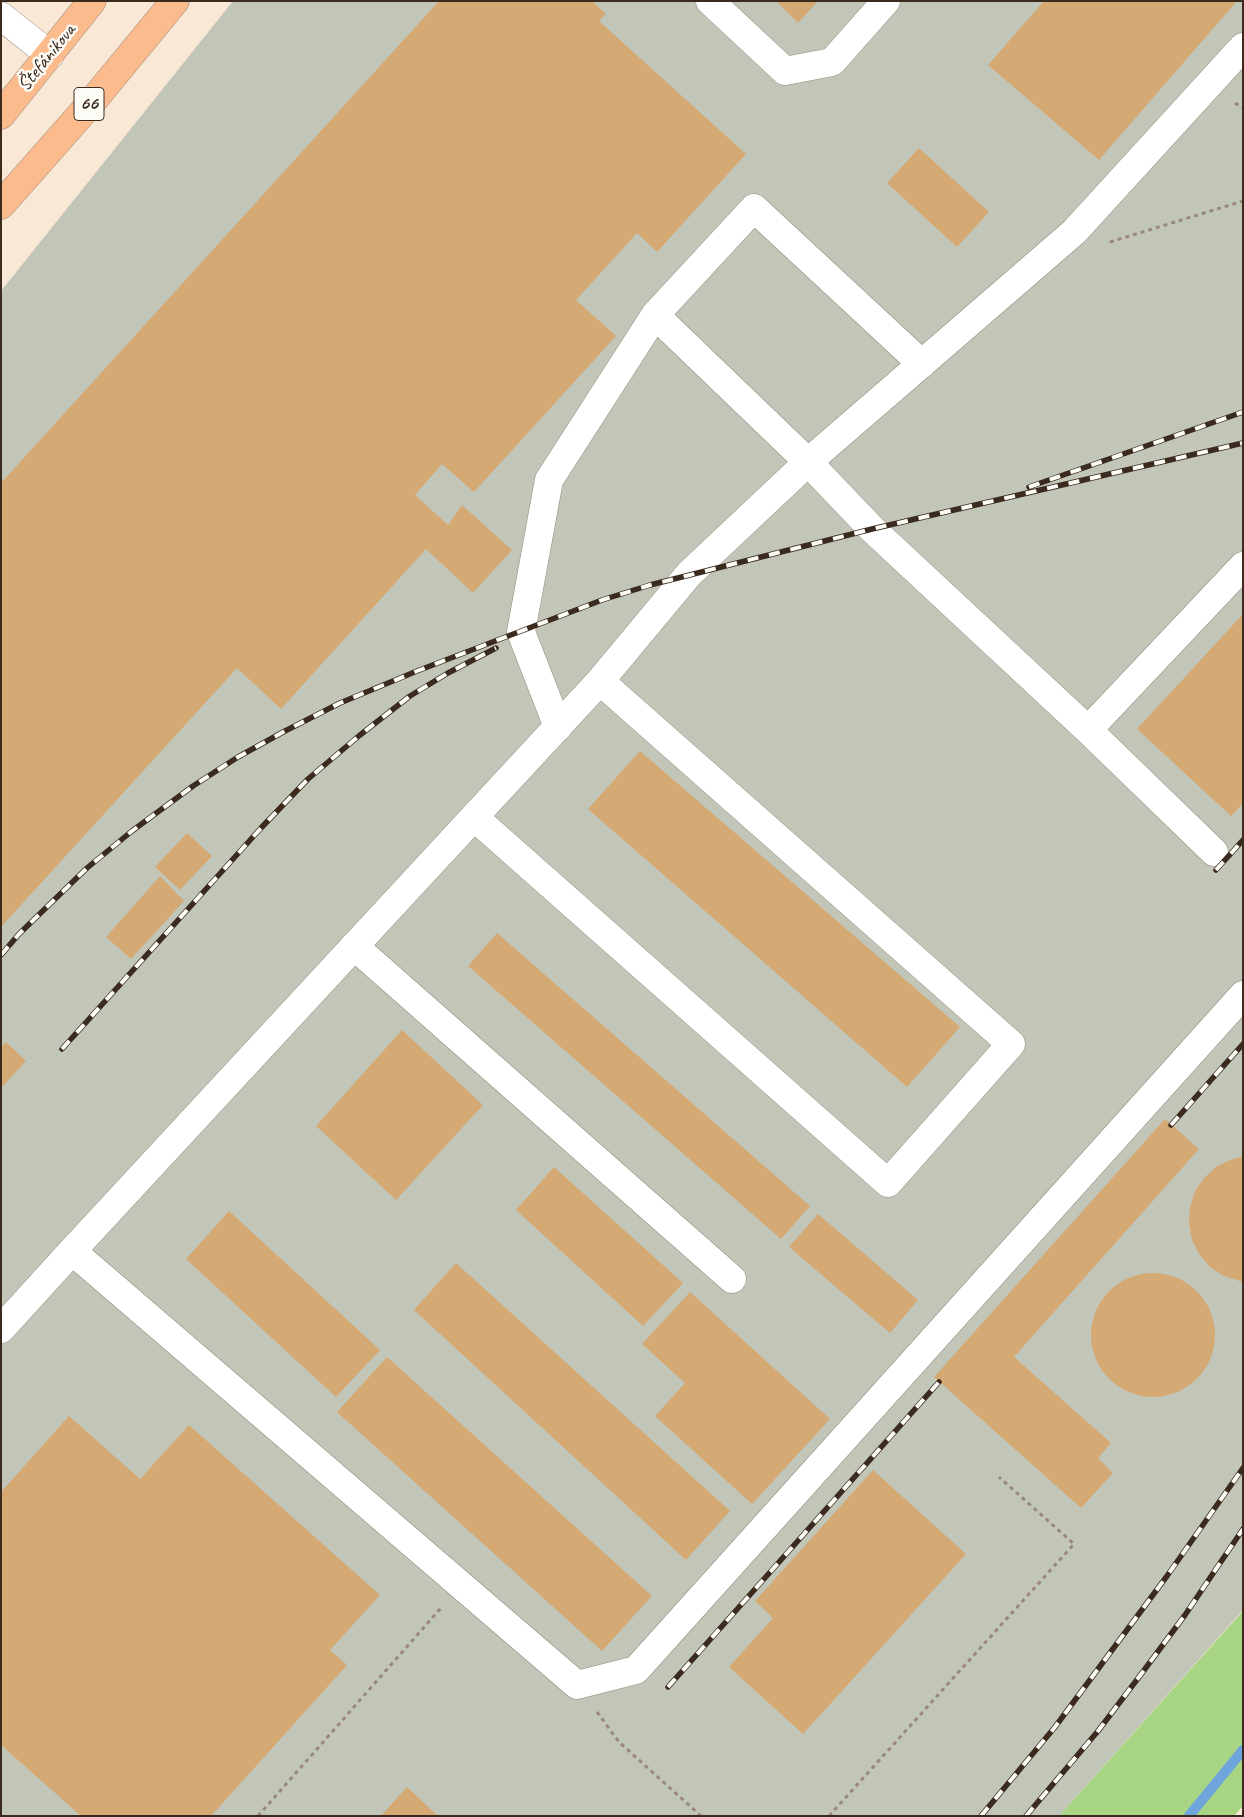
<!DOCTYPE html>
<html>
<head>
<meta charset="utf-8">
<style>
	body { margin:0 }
	#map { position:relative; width:1244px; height:1817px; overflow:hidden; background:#f8e8d5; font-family:Caveat,sans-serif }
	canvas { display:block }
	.frame { position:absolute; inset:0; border:2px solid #3b2a1e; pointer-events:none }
</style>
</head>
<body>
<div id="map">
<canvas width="1244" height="1817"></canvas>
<div class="frame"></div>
</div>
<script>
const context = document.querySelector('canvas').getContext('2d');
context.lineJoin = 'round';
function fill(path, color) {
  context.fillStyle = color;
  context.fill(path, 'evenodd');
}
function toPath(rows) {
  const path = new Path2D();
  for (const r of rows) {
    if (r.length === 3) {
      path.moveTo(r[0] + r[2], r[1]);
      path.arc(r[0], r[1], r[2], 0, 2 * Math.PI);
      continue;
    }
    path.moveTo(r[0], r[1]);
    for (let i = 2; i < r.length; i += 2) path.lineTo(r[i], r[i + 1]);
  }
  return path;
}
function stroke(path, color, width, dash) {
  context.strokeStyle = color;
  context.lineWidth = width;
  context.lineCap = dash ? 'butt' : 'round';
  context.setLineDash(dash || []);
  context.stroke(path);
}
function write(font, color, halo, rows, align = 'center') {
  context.font = font + ' Caveat,sans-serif';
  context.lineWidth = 5;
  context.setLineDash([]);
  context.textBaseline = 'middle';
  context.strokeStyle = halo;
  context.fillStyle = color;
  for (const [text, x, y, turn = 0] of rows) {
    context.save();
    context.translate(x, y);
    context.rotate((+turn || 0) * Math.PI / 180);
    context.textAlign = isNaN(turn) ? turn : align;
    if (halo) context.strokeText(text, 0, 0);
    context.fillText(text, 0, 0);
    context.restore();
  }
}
fill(toPath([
	[233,1,1243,1,1243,1610,1059,1816,1,1816,1,291]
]), '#c2c6b9');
fill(toPath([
	[1243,1611,1243,1806,1234,1816,1059,1816]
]), '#a8d583');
stroke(toPath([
	[1189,1816,1243,1750]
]), '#6fa5dd', 10);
fill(toPath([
	[439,1,592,1,606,14,599,21,746,154,657,252,637,233,576,300,616,336,474,492,442,464,415,495,448,525,462,505,512,550,473,593,426,549,281,709,237,668,1,927,1,483],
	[776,1,818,1,798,23],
	[1044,1,1237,1,1099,160,988,65],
	[919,148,989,212,957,247,887,183],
	[1243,614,1243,803,1231,816,1137,729],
	[640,751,960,1027,907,1087,588,809],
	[187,833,212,856,180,890,155,867],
	[160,876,184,901,131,959,106,937],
	[497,933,810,1206,781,1239,468,966],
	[402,1030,483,1105,396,1200,316,1126],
	[6,1042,26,1061,1,1088,1,1047],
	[1165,1119,1199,1149,1014,1357,1111,1443,1098,1458,1113,1473,1081,1508,934,1377],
	[1243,1157,1243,1282,1224,1276,1210,1267,1199,1254,1192,1240,1189,1223,1190,1207,1195,1191,1205,1177,1217,1166,1233,1159],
	[554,1167,683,1283,643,1326,516,1210],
	[229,1211,380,1350,336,1397,186,1259],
	[818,1214,918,1300,890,1333,789,1247],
	[456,1263,730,1511,686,1560,414,1310],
	[1153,1335,62],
	[690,1292,830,1419,752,1504,655,1416,685,1383,642,1344],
	[387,1357,652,1596,602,1651,337,1412],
	[69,1416,140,1479,189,1425,380,1595,330,1650,347,1665,211,1816,81,1816,1,1745,1,1492],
	[873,1470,966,1554,803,1734,729,1667,773,1618,755,1601],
	[407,1787,438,1816,381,1816]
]), '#d5a974');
const minor = toPath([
	[710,1,785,71,832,62,886,1],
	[1,16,50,55],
	[1243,47,1074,232,808,462,689,574,600,681,72,1251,577,1685,636,1670,1243,995],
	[655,315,808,462,872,529,1088,730,1214,852],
	[558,727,521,632,549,480,655,315,754,208,922,364],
	[1088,730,1243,566],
	[474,817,888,1183,1011,1044,600,681],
	[354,946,732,1279],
	[1,1329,72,1251]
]);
const major = toPath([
	[1,115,92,1],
	[1,205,91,103,175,1]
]);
stroke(minor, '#9a897a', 29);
stroke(major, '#9a897a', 29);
stroke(toPath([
	[1235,103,1243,108],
	[1110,242,1243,201],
	[597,1712,619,1742,701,1816],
	[258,1816,441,1608],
	[829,1816,1074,1544,999,1477],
	[1149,1816,1149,1815]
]), '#9a897a', 3, [4, 4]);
stroke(minor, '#fff', 28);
stroke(major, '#fbbb8c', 28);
const rail = toPath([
	[1029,487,1243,412],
	[1216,870,1243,840],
	[1,955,19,934,87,868,132,831,193,786,238,757,285,731,340,703,417,671,602,600,650,585,872,529,1243,443],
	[62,1049,261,828,308,779,360,735,410,696,448,673,496,648],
	[1171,1125,1243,1044],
	[668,1687,939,1382],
	[981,1816,1055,1727,1167,1576,1243,1468],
	[1026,1816,1098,1731,1142,1673,1185,1615,1243,1529]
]);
stroke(rail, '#3b2a1e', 5.5);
stroke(rail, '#fdfcf7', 4, [11]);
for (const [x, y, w] of [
	[89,104,30]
]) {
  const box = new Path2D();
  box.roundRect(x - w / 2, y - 16.5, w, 33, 4);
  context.fillStyle = '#fdfcf7';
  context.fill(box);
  stroke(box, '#3b2a1e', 1);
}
write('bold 19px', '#3b2a1e', null, [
	["66",89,104]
]);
write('20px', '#3b2a1e', '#fdfcf7', [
	["Štefánikova",47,58,-51]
]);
</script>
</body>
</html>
